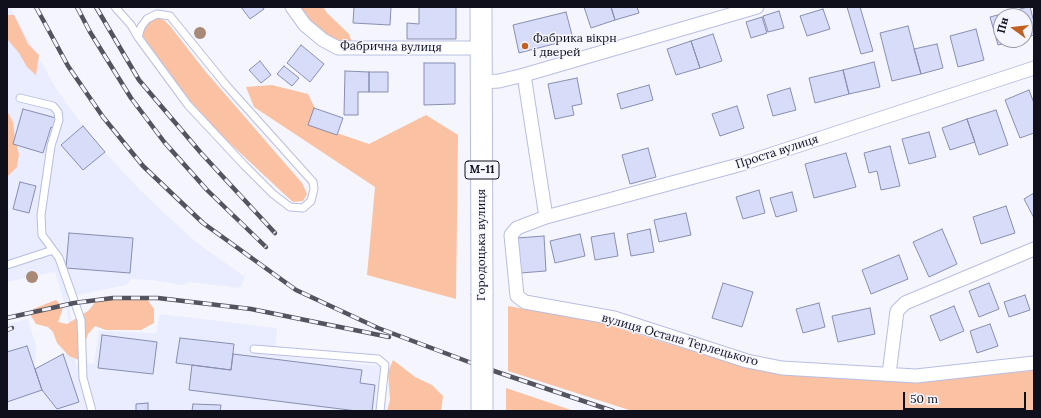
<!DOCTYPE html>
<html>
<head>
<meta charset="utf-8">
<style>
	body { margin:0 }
	#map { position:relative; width:1041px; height:418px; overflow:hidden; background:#f5f6fd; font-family:Lora,serif }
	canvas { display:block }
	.frame { position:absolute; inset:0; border:8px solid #0f101c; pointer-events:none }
	.north { position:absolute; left:993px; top:8px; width:40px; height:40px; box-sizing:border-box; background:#f5f6fd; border:1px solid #999aa3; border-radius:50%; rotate:285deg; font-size:11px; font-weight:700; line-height:16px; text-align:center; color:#0f101c }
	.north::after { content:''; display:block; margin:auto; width:14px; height:18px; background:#c16020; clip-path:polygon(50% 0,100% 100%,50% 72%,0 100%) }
	.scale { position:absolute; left:903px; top:392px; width:123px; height:18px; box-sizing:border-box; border:2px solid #0f101c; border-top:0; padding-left:5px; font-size:12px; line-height:14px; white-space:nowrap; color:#0f101c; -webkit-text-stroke:3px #f5f6fd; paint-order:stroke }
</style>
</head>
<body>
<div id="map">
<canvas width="1041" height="418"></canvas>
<div class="frame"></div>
<div class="north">Пн</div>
<div class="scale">50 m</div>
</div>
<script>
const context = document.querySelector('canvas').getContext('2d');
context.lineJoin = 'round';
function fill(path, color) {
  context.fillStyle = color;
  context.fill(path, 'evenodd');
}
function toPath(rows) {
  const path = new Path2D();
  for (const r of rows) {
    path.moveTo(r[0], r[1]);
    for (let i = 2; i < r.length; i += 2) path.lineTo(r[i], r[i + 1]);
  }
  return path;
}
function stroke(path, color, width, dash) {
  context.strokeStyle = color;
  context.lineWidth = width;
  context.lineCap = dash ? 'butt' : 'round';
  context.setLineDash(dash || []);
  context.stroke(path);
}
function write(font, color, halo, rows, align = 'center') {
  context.font = font + ' Lora,serif';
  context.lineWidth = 3;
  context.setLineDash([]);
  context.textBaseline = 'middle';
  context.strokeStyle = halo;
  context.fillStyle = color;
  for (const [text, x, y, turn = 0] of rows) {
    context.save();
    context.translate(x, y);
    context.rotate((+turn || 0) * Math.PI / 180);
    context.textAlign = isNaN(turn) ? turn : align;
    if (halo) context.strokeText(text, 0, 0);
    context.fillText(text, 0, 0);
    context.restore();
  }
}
fill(toPath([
	[7,7,10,7,57,90,83,126,105,152,140,190,174,222,196,242,245,277,240,288,191,282,181,285,152,280,131,279,127,285,67,297,70,311,76,366,94,363,99,331,156,333,160,314,277,328,275,355,381,366,377,411,7,411,7,324,28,319,36,346,35,368,71,351,68,316,55,272,7,282]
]), '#eaedff');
fill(toPath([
	[295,7,323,7,327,13,349,34,354,48,329,44],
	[7,15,14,15,28,44,39,55,36,75,27,67,19,53,7,39],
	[158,18,164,20,170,26,205,71,302,183,307,194,303,201,293,202,283,193,221,135,191,102,144,38,142,32,145,26,150,22],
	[272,85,308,94,325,129,369,144,426,115,458,135,456,299,367,275,375,187,254,107,246,87],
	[7,111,13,122,15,139,19,154,17,167,7,177],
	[113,296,147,299,154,309,154,323,141,330,106,330,95,326,88,334,79,360,69,356,57,343,53,332,48,327,36,324,31,316,33,309,56,300,63,308,58,322,67,324,88,311,99,298],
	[508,306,599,322,737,365,794,372,926,380,1029,371,1034,369,1034,411,632,411,508,371],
	[393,360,415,377,432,385,443,396,441,411,387,411,390,400,388,372],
	[506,388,574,411,575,411,506,411]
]), '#fac1a3');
const building = toPath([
	[241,7,263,7,264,9,250,19,241,7],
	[354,7,391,7,390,25,353,23,354,7],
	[419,7,456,7,456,39,407,39,407,23,419,24,419,7],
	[584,7,611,7,615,20,591,28,584,7],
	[611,7,637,7,639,13,615,20,611,7],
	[847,7,860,7,873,51,861,54,847,7],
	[1028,7,1030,7,1034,22,1034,35,1025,38,1025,16,1001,16,1001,40,1017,40,998,45,990,17,1028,7],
	[823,9,830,29,807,36,800,16,823,9],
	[779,11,784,28,768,32,763,16,779,11],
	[566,12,573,39,519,53,513,25,566,12],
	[762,17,767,33,751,38,746,22,762,17],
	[908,26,921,74,892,81,880,33,908,26],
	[976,29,984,60,958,67,950,36,976,29],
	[713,34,722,61,700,68,691,41,713,34],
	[691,41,700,68,676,75,667,49,691,41],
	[937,44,943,68,921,74,914,49,937,44],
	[301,45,324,64,310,82,287,63,301,45],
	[260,61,271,75,261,83,249,70,260,61],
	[874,62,880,87,849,94,843,70,874,62],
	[424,63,455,63,455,104,424,105,424,63],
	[284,66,299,78,292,86,277,74,284,66],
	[843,70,849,94,815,103,809,78,843,70],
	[345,71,369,72,369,92,358,92,358,115,344,115,345,71],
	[369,72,388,72,388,92,369,92,369,72],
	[577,78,582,104,572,106,574,115,555,119,548,84,577,78],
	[649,85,653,100,621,109,617,94,649,85],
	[790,88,796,110,773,116,767,95,790,88],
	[1029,90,1034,103,1034,133,1020,138,1005,100,1029,90],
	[737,106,744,128,720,136,712,114,737,106],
	[314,108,343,118,337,135,308,125,314,108],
	[23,109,56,118,53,128,51,127,43,153,13,144,23,109],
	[996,110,1008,145,979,155,967,119,996,110],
	[967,119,975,142,950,150,942,128,967,119],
	[83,126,105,152,83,170,61,145,83,126],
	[929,132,936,157,909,164,902,139,929,132],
	[890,146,900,186,881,190,877,171,869,173,864,153,890,146],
	[648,148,656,177,630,184,622,155,648,148],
	[846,153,856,187,814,198,805,164,846,153],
	[20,182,36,186,29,213,13,209,20,182],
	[759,190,765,213,743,219,736,197,759,190],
	[792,192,797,211,776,217,770,198,792,192],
	[1034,193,1034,218,1024,199,1034,193],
	[1006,206,1015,233,981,244,973,217,1006,206],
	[686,213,691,235,659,242,654,220,686,213],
	[650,229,654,252,631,256,627,234,650,229],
	[942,229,957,264,929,277,913,242,942,229],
	[69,233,133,238,130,273,66,268,69,233],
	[614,233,618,256,595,260,591,237,614,233],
	[580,234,585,256,555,263,550,241,580,234],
	[544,236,546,271,520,273,517,238,544,236],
	[899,255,908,279,871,294,862,270,899,255],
	[723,283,753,292,742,327,712,318,723,283],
	[989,283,999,309,979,317,969,291,989,283],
	[1025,295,1030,310,1009,317,1004,302,1025,295],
	[819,303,825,327,803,333,796,309,819,303],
	[954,306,964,331,940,341,930,316,954,306],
	[870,308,875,334,838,342,832,316,870,308],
	[990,324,998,346,977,353,970,331,990,324],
	[102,335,157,342,153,374,98,368,102,335],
	[180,338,234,344,231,370,176,363,180,338],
	[27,346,42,390,7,402,7,352,27,346],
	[63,354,79,402,57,409,42,390,35,369,63,354],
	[233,354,362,370,360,383,375,385,372,411,357,411,189,390,192,365,231,370,233,354],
	[148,403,148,411,136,411,136,404,148,403],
	[193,404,221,405,220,411,192,411,193,404]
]);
fill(building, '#d7dcf9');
stroke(building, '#888eaf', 1);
const lane = toPath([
	[115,7,131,25,138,37,146,48,188,105,244,165,273,194,290,207,303,208,311,201,314,189,313,182,226,85,170,16,157,14,147,19,141,27,138,37],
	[20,98,53,106,58,112,59,120,51,146,41,215,42,235,59,258,81,320,83,378,92,411],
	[7,265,53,250],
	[254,349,378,359,385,365,380,411]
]);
const street = toPath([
	[292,7,305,25,323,40,338,48,482,48],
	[1034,68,742,164,546,217,517,228,511,235,517,296,525,302,614,318,747,361,782,368,916,376,1034,363],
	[524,75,546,217],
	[482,82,499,81,524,75,757,7],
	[889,374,897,311,905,303,1034,249]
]);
const primary = toPath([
	[481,7,482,293]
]);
stroke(lane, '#b8bee1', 9);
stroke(street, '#b8bee1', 15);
stroke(primary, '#b8bee1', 23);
stroke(lane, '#fff', 7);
stroke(street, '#fff', 13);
stroke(primary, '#fff', 21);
const rail = toPath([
	[36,7,68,66,103,117,143,166,203,223,296,290,378,328,485,368,613,411],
	[77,7,90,32,131,98,165,143,207,190,266,247],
	[96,7,139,80,201,153,275,233],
	[7,318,74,303,113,298,158,298,251,309,389,337],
	[7,330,12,328]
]);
stroke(rail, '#53545e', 4.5);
stroke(rail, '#f5f6fd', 3, [9]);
const primaryBridge = toPath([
	[482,411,482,293]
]);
stroke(primaryBridge, '#b8bee1', 23, []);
stroke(primaryBridge, '#fff', 21);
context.fillStyle = '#a78976';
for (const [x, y] of [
	[200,33],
	[32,277]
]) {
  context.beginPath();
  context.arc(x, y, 6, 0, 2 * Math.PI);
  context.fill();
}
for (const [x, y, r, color] of [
	[525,46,4,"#c16020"]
]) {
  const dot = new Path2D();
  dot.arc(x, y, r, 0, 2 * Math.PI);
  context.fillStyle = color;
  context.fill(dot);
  stroke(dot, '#f5f6fd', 1.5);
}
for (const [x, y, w] of [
	[482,170,34]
]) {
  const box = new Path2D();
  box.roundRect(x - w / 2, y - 9, w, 18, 3);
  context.fillStyle = '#f5f6fd';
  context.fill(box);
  stroke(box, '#0f101c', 1);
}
write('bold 11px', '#0f101c', null, [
	["М-11",482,170]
]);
write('12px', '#0f101c', '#f5f6fd', [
	["Фабрика вікрн",533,39],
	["і дверей",533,53]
], 'left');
write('12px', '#0f101c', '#f5f6fd', [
	["Фабрична вулиця",391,47,1],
	["Проста вулиця",777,152,-18],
	["Городоцька вулиця",482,245,-90],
	["вулиця Остапа Терлецького",680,340,16]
]);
</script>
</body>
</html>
